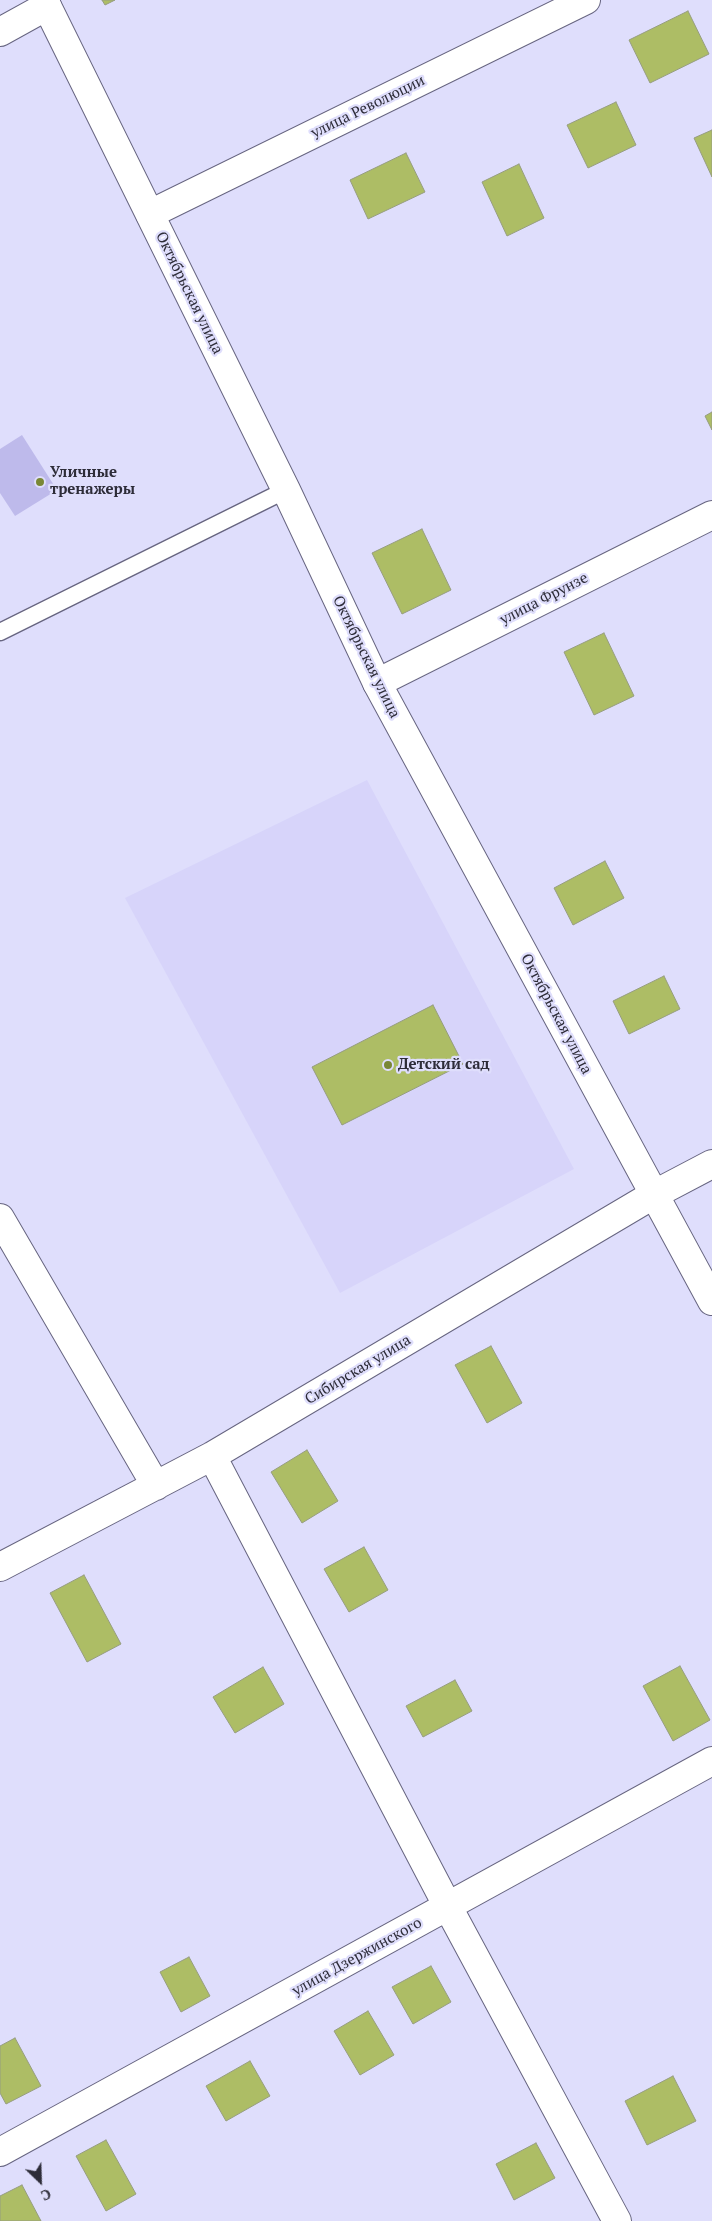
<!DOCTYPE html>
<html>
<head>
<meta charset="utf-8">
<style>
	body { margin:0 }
	#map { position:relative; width:712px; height:2221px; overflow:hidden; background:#dfdefc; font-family:"PT Serif",serif }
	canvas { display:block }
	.north { position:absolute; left:15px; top:2156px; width:50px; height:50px; -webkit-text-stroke:4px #dfdefc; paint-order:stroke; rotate:156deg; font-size:14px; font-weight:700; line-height:20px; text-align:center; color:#2d2c38 }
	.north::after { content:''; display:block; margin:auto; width:18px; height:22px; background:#2d2c38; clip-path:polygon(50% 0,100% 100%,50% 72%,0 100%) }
</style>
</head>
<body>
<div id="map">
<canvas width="712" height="2221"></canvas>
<div class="north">С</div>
</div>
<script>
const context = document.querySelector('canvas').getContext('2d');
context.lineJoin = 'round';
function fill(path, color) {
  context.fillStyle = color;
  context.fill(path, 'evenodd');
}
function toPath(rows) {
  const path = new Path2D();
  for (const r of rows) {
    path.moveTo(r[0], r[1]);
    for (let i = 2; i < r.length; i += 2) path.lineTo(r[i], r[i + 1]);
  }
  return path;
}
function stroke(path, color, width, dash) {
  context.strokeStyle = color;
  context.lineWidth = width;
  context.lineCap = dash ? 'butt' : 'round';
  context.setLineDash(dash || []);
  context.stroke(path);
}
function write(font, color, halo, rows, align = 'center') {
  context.font = font + ' "PT Serif",serif';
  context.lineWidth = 4.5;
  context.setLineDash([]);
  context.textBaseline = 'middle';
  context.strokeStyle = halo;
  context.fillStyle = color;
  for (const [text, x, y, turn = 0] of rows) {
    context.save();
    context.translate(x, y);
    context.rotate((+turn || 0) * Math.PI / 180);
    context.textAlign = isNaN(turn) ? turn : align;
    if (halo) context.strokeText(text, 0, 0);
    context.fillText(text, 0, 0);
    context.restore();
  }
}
fill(toPath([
	[367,780,574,1169,340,1293,125,898]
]), '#d7d4fa');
fill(toPath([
	[22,435,57,490,15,516,0,493,0,449]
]), '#bebaeb');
const building = toPath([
	[102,0,115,0,105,5,102,0],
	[688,11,709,54,650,83,629,40,688,11],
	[616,102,636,145,588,168,567,125,616,102],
	[712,130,712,177,694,138,712,130],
	[406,153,425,192,368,219,350,180,406,153],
	[519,164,544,218,507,236,482,182,519,164],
	[712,412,712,430,705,416,712,412],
	[422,529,451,590,402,614,372,553,422,529],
	[604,633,634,696,594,715,564,652,604,633],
	[605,861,624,898,573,925,554,888,605,861],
	[664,976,680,1009,629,1034,613,1001,664,976],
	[433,1005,463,1064,342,1125,312,1067,433,1005],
	[491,1346,522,1403,487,1423,455,1365,491,1346],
	[307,1450,338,1501,302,1523,271,1472,307,1450],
	[364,1547,388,1590,349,1612,324,1569,364,1547],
	[84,1575,121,1644,87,1662,50,1593,84,1575],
	[680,1666,710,1720,673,1741,643,1686,680,1666],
	[263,1667,284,1704,235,1733,213,1697,263,1667],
	[455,1680,472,1711,423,1737,406,1706,455,1680],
	[189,1957,210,1996,181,2012,160,1972,189,1957],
	[431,1966,451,2002,413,2024,392,1987,431,1966],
	[368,2011,394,2055,360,2075,334,2031,368,2011],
	[15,2038,41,2086,6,2104,0,2093,0,2046,15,2038],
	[250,2061,270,2096,226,2121,206,2086,250,2061],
	[673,2076,696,2121,647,2145,625,2101,673,2076],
	[106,2140,136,2194,106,2211,76,2156,106,2140],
	[536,2143,555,2178,514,2200,496,2164,536,2143],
	[22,2185,41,2221,0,2221,0,2196,22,2185]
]);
fill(building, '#adbd65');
stroke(building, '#969d80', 1);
const service = toPath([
	[0,632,286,490]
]);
const minor = toPath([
	[0,32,47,6],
	[150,214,586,0],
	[377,683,712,515],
	[0,1218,156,1486],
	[212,1456,448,1907,617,2221],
	[0,1567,212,1456,653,1195,712,1164],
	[0,2152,712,1761]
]);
const tertiary = toPath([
	[44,0,286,490,377,683,712,1301]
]);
stroke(service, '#676580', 19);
stroke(minor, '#676580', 30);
stroke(tertiary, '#676580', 30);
stroke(service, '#fff', 16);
stroke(minor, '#fff', 28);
stroke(tertiary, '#fff', 28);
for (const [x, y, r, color] of [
	[40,482,5,"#798735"],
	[388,1065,5,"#798735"]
]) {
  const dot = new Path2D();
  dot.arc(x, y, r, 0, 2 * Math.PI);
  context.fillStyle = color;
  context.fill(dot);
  stroke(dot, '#dfdefc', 2);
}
write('15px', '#2d2c38', '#dfdefc', [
	["улица Революции",368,107,-26],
	["Октябрьская улица",189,293,64],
	["улица Фрунзе",544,599,-27],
	["Октябрьская улица",366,657,64],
	["Октябрьская улица",556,1014,62],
	["Сибирская улица",358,1370,-31],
	["улица Дзержинского",357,1957,-29]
]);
write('bold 15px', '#2d2c38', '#dfdefc', [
	["Уличные",50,473],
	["тренажеры",50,490],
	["Детский сад",398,1065]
], 'left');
</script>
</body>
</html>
